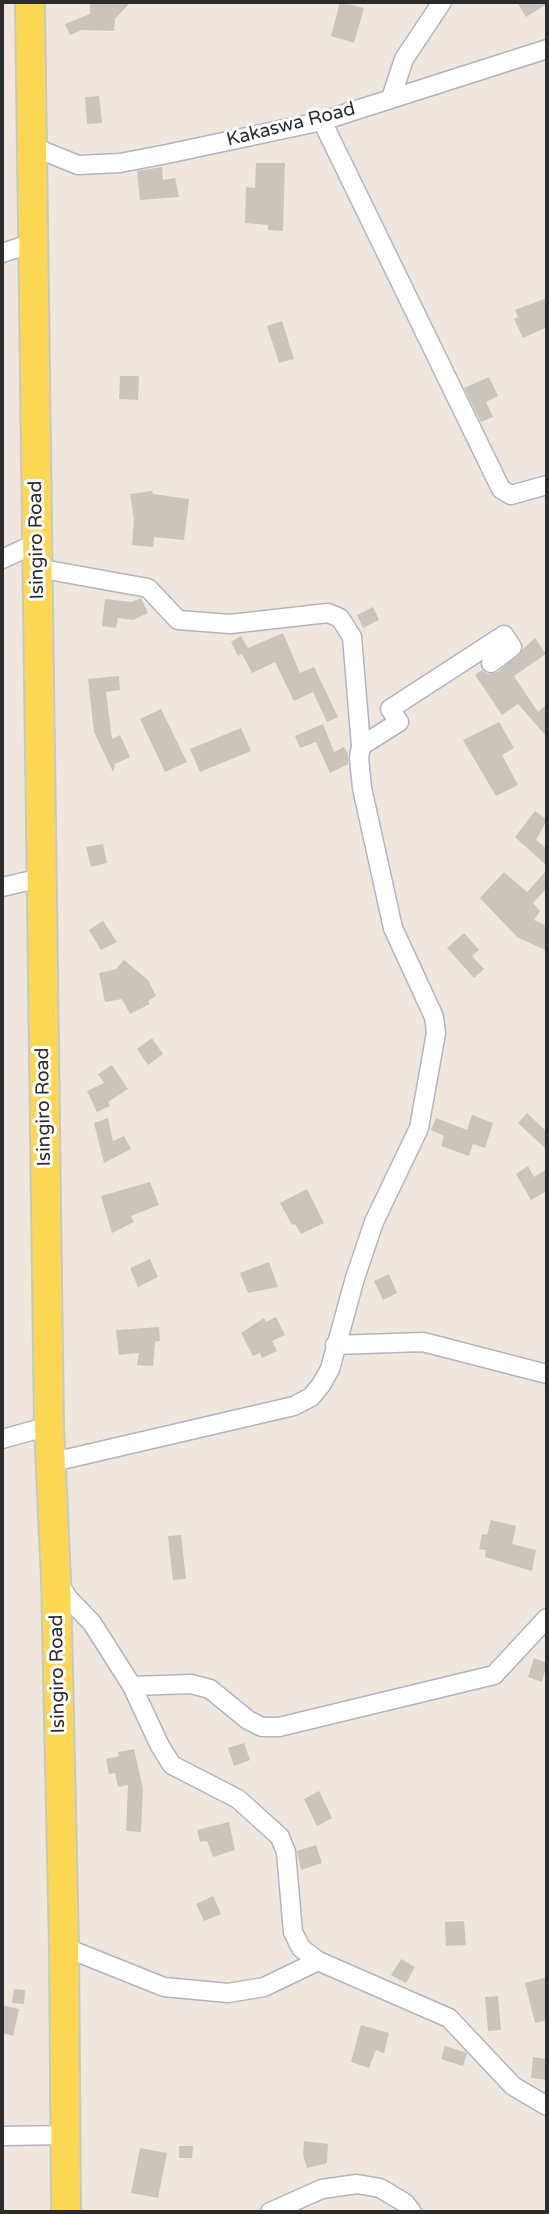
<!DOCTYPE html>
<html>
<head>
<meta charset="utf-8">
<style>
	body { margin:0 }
	#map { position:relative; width:549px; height:2214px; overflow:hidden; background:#efe7dd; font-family:"Varela Round",sans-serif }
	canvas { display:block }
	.frame { position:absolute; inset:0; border:4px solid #2c2c2c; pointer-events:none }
</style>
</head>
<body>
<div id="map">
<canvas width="549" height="2214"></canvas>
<div class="frame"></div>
</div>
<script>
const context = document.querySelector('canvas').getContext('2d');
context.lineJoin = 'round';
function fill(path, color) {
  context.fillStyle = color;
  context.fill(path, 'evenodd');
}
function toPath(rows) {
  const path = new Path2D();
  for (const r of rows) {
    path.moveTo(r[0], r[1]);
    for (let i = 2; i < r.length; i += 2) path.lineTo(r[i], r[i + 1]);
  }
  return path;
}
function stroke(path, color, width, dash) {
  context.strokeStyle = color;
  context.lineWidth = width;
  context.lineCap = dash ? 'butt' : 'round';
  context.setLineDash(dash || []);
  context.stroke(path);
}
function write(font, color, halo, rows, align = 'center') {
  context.font = font + ' "Varela Round",sans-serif';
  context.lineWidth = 6;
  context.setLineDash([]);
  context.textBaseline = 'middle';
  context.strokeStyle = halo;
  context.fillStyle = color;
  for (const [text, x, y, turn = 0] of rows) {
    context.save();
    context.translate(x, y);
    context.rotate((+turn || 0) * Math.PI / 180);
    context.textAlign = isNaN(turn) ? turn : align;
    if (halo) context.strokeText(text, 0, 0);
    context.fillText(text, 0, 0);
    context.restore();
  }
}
fill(toPath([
	[340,2,364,8,354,43,331,36],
	[517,2,547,2,547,4,526,17],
	[90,3,129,4,115,19,114,31,82,30,70,35,65,24,90,14],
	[99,96,102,123,87,124,85,97],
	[256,163,285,163,283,231,268,230,268,225,245,223,246,187,255,188],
	[162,167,163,180,175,178,179,197,140,200,137,171],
	[547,298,547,327,523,338,514,319,518,317,515,310],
	[282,321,294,359,279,363,267,326],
	[120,376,139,376,138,400,119,399],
	[489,377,498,396,486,402,493,417,481,422,464,388],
	[152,491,153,494,189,499,184,540,154,537,153,547,132,545,134,519,130,494],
	[141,598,148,613,133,620,118,618,116,628,102,626,105,599,131,602],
	[373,607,379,620,363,628,357,615],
	[283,633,300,673,314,667,338,717,327,722,313,692,294,701,275,662,252,673,242,654,238,656,231,642,241,636,248,648],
	[535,638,546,654,514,676,538,712,547,704,547,737,518,704,502,715,475,675,482,670,487,674,498,672],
	[119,676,120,690,106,692,112,739,120,735,130,757,115,764,113,772,94,732,88,679],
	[161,709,187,762,165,772,140,719],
	[499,722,514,748,502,755,518,785,496,796,463,740],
	[323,724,334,752,344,747,348,754,348,764,330,773,316,742,300,748,295,736],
	[241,728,251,751,200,772,190,749],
	[535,811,547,820,536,840,547,849,547,866,515,837],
	[103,844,107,863,91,867,86,847],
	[547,870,547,888,533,903,540,911,534,920,547,926,547,951,517,937,480,898,504,872,527,892],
	[103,921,117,942,101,950,89,930],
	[464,933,479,950,472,956,484,969,474,978,447,948],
	[124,960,148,980,156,996,148,1001,150,1004,130,1014,122,999,105,1002,99,973,116,969],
	[152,1038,163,1054,148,1065,137,1049],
	[112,1065,128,1089,108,1102,110,1106,97,1112,87,1091,104,1083,98,1074],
	[527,1113,547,1132,547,1150,518,1123],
	[472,1115,493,1123,485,1148,473,1144,469,1156,441,1146,444,1136,431,1130,436,1118,467,1130],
	[108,1118,113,1141,124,1136,131,1149,104,1163,94,1123],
	[528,1166,534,1177,547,1169,547,1191,531,1200,516,1174],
	[150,1182,159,1205,131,1216,134,1222,112,1233,101,1196],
	[307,1189,324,1223,301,1234,295,1224,292,1225,280,1203],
	[150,1259,158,1277,138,1287,130,1268],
	[269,1262,278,1287,248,1293,240,1273],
	[389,1274,397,1293,383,1300,374,1281],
	[276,1317,285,1335,272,1341,277,1351,262,1358,260,1353,253,1356,241,1333,264,1318,266,1322],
	[159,1327,160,1341,155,1342,153,1366,137,1365,139,1353,119,1355,116,1330],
	[491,1520,516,1526,512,1544,536,1550,532,1571,485,1557,486,1550,479,1549,482,1534,487,1535],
	[181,1535,186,1579,173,1580,168,1536],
	[534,1658,547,1663,542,1682,528,1677],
	[244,1743,250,1760,234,1766,228,1748],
	[134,1749,143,1789,141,1832,126,1831,128,1785,118,1787,115,1773,109,1774,106,1759,119,1756,118,1752],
	[319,1791,332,1818,317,1826,304,1799],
	[229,1822,235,1850,213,1857,207,1841,200,1842,197,1830],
	[316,1845,322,1863,301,1870,297,1851],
	[213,1896,221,1914,204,1921,196,1904],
	[464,1921,466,1945,446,1946,445,1922],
	[401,1959,415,1967,406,1983,391,1975],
	[547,1977,547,2020,535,2023,525,1983],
	[14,1989,25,1990,24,2004,12,2003],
	[498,1996,501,2030,488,2031,485,1997],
	[2,2005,19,2009,13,2036,2,2033],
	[361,2025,389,2033,384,2053,376,2050,369,2068,351,2062],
	[445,2046,467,2053,463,2066,441,2059],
	[533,2057,547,2059,547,2080,531,2078],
	[304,2141,328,2144,327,2163,307,2168,303,2155],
	[179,2146,193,2146,192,2158,179,2158],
	[140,2148,167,2153,158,2198,131,2193]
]), '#cac4bc');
const minor = toPath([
	[391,98,404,59,442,2],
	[322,121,501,489,511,495,547,485],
	[31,146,78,165,120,163,167,154,322,121,547,49],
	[2,253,33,243],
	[2,559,37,543],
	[37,568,148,588,178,620,230,624,328,613,340,618,352,637,361,746],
	[2,887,41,878],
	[335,1345,423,1342,547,1374],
	[2,1439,49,1426],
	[49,1463,294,1406,311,1397,321,1385,330,1369,355,1278,374,1222,419,1128,436,1033,434,1017,393,928,362,788,359,758,361,746,399,722,390,709,504,635,512,647,491,663],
	[58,1582,68,1598,92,1623,132,1686,160,1746,172,1765,238,1799,280,1837,286,1852,293,1932,301,1948,318,1961,449,2018,513,2086,547,2106],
	[132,1686,191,1684,210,1689,248,1720,262,1727,279,1727,494,1675,547,1618],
	[64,1947,164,1987,228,1993,264,1987,318,1961],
	[2,2136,66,2135],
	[270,2212,322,2189,357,2184,380,2188,405,2203,412,2212]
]);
const primary = toPath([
	[30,2,49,1426,56,1579,64,1947,66,2212]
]);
stroke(minor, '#b1b4c1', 21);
stroke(primary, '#c8c8c8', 32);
stroke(minor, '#fff', 18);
stroke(primary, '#fcd754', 28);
write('19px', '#2c2c2c', '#fff', [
	["Kakaswa Road",291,125,-14],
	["Isingiro Road",37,540,-91],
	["Isingiro Road",44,1107,-91],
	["Isingiro Road",58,1674,-91]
]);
</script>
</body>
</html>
